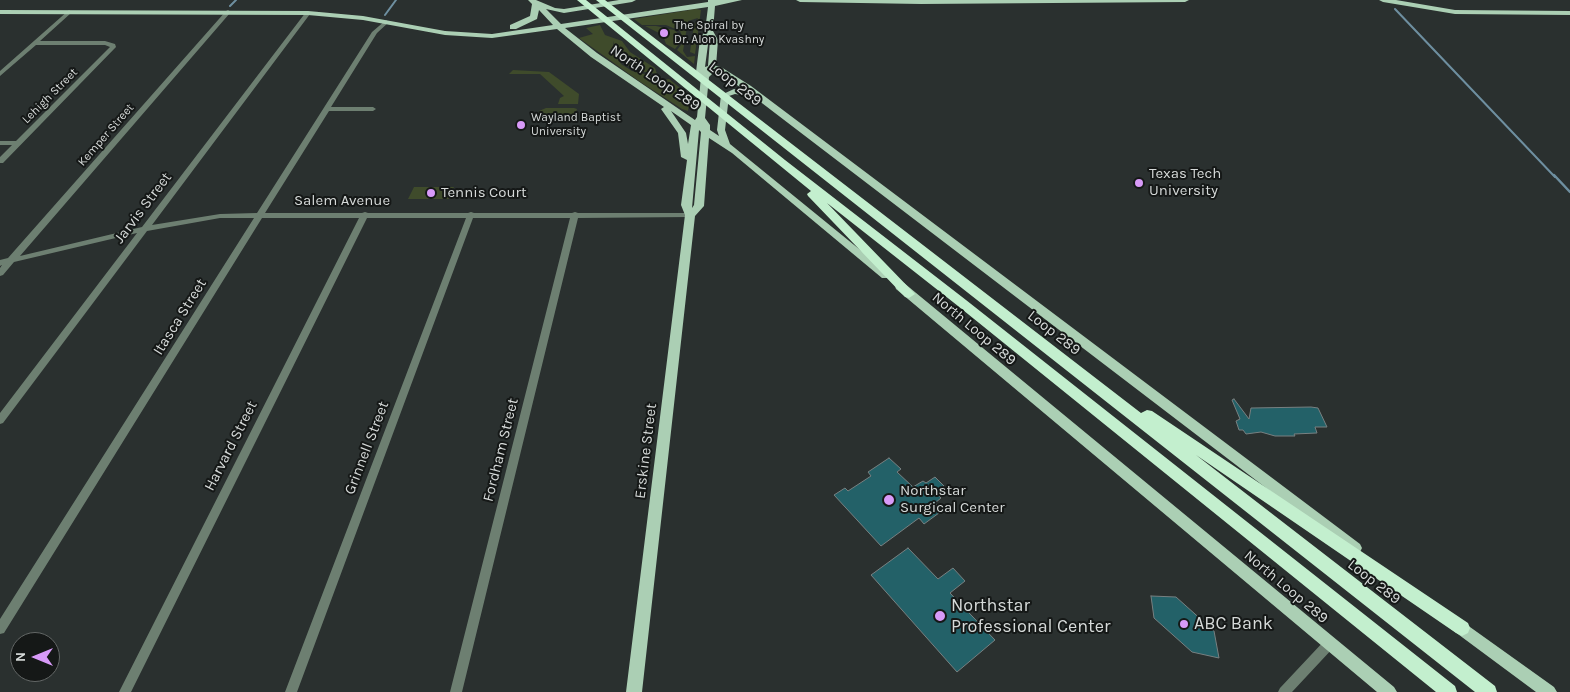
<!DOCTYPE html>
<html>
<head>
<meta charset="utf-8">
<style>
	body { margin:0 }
	#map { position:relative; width:1570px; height:692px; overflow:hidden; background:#2a302f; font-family:Karla,sans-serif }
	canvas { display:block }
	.north { position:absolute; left:10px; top:632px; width:50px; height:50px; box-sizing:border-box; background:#151817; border:1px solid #626665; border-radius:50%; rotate:270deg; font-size:14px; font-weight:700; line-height:20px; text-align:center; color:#d6dad9 }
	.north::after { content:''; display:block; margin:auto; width:18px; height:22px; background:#d89af8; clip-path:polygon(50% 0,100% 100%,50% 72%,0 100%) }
</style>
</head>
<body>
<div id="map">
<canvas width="1570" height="692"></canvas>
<div class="north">N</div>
</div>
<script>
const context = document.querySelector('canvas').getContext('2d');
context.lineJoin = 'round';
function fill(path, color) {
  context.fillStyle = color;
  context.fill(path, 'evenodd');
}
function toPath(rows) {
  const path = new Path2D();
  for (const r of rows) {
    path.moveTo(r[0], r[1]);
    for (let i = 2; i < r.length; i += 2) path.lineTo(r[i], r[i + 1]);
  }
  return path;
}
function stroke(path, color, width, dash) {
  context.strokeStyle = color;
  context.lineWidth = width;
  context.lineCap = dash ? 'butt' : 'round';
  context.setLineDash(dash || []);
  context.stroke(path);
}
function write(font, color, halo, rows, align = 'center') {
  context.font = font + ' Karla,sans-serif';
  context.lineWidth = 4;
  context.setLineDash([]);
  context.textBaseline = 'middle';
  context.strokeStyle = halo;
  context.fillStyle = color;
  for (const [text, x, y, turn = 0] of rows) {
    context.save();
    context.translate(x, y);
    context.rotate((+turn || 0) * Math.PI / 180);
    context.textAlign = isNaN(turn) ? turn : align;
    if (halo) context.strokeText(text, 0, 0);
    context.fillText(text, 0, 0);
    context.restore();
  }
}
fill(toPath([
	[696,9,701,10,695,54,690,52,694,25,698,18,688,21,683,51,687,57,695,56,694,64,677,50,684,41,680,31,666,25,642,25,634,19],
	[600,25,605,35,622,41,630,52,655,68,657,74,639,71,625,64,618,55,613,41,615,55,621,64,632,71,656,77,660,81,669,79,690,96,688,111,682,109,639,81,579,38,593,34,586,28],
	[645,26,656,26,674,30,680,35,679,44,675,49,666,44,663,35],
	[513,70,549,72,579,94,578,104,558,104,560,98,564,96,540,74,509,74],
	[546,108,574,108,577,109,574,117,571,118,538,116,539,111],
	[414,187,454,187,449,199,408,199]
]), '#3f4b2b');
stroke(toPath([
	[230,6,236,0],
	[1395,9,1555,177],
	[385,15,396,0]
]), '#6e8fa0', 2);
stroke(toPath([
	[1554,175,1570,192]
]), '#6e8fa0', 2.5);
const building = toPath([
	[1234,399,1249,419,1251,408,1311,407,1318,408,1327,427,1315,427,1317,433,1294,434,1295,436,1275,436,1261,432,1246,434,1243,430,1239,430,1236,421,1240,419,1232,400,1234,399],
	[889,458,901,469,897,472,913,487,923,481,926,483,935,477,944,486,935,492,941,498,935,503,943,510,924,524,919,518,881,546,834,495,845,488,848,491,871,476,868,472,889,458],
	[908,548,938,579,953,568,965,581,950,593,995,640,957,672,871,575,908,548],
	[1151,596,1176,597,1214,631,1219,658,1192,652,1154,618,1151,596]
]);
fill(building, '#236168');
stroke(building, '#788081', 1);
fill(toPath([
	[69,10,72,12,71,13,40,41,105,41,115,44,116,47,3,163,0,163,0,157,12,145,0,145,0,141,16,141,110,47,105,45,36,45,0,76,0,71,69,10],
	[228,10,231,12,230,13,20,256,142,227,306,12,308,11,311,13,310,14,152,225,220,214,257,213,372,32,386,20,389,22,377,33,331,107,373,107,376,109,373,111,329,111,265,213,362,213,365,212,368,213,468,213,471,212,474,213,572,213,575,212,578,213,690,213,694,215,690,217,578,218,462,692,450,692,570,218,473,218,297,692,285,692,466,218,367,218,131,692,119,692,359,218,262,218,4,633,0,634,0,619,254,218,220,218,147,231,3,423,0,424,0,413,137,233,14,262,3,275,0,276,0,268,2,265,0,266,0,260,8,258,226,11,228,10],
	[1330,637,1334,639,1336,643,1334,647,1292,692,1278,692,1280,688,1326,639,1330,637]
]), '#6d7f71');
fill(toPath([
	[528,0,536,0,555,8,564,9,619,0,636,0,632,2,564,13,546,9,561,24,708,2,708,0,742,0,715,6,713,31,718,40,716,66,721,67,751,86,1360,544,1362,548,1360,552,1355,554,1350,552,754,97,735,94,729,96,725,130,730,144,891,275,890,278,882,278,732,153,709,138,704,206,695,216,642,692,626,692,685,215,681,205,687,160,681,157,678,133,661,109,664,107,591,57,557,29,492,38,445,35,363,20,308,15,0,14,0,10,308,11,363,16,445,31,492,34,553,25,539,10,537,19,516,29,510,29,510,25,530,16,532,4,528,0],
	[708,7,705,31,700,39,696,72,701,77,697,117,695,120,597,53,565,28,708,7],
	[709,37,710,40,708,66,705,67,709,37],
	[715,71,748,92,734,89,721,95,717,130,719,136,710,130,710,125,705,118,709,77,715,71],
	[671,111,691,125,688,144,686,133,671,111],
	[699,130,701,132,694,205,692,208,699,130],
	[796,0,1189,0,1185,2,921,4,800,2,796,0],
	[1379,0,1396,0,1455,10,1570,11,1570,15,1455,14,1383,2,1379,0],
	[900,282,904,283,1394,687,1397,692,1377,692,896,289,895,286,896,283,900,282],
	[1456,617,1554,687,1557,692,1536,692,1451,629,1449,624,1451,619,1456,617]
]), '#abcfb4');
fill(toPath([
	[577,0,586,0,785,160,966,300,1455,686,1457,692,1436,692,958,306,827,203,915,294,909,298,905,297,808,196,807,194,811,191,577,0],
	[596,0,605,0,1141,413,1147,410,1152,411,1468,623,1470,628,1468,633,1462,636,1456,633,1196,455,1495,686,1497,692,1475,692,596,0]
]), '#c3efce');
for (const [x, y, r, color] of [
	[664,33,5,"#d89af8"],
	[521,125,5,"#d89af8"],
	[1139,183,5,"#d89af8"],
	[431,193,5,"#d89af8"],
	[889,500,6,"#d89af8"],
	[940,616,6,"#d89af8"],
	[1184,624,5,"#d89af8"]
]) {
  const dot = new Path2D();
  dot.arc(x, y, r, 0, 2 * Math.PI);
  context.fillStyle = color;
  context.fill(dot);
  stroke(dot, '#151817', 2);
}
write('12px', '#d6dad9', '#151817', [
	["The Spiral by",674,26],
	["Dr. Alon Kvashny",674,40],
	["Wayland Baptist",531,118],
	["University",531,132]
], 'left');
write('12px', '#d6dad9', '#151817', [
	["Lehigh Street",50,96,-45],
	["Kemper Street",106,135,-49]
]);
write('15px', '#d6dad9', '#151817', [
	["North Loop 289",655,78,34],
	["Loop 289",735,84,38],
	["Salem Avenue",342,201],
	["Jarvis Street",143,208,-53],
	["Itasca Street",180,317,-58],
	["North Loop 289",974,329,40],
	["Loop 289",1054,333,38],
	["Harvard Street",231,446,-63],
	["Grinnell Street",367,448,-69],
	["Fordham Street",501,450,-76],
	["Erskine Street",646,451,-83],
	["Loop 289",1374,582,38],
	["North Loop 289",1286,587,40]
]);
write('15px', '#d6dad9', '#151817', [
	["Texas Tech",1149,174],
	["University",1149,191],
	["Tennis Court",441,193],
	["Northstar",900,491],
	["Surgical Center",900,508]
], 'left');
write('18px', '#d6dad9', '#151817', [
	["Northstar",951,606],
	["Professional Center",951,627],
	["ABC Bank",1194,624]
], 'left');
</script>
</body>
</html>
